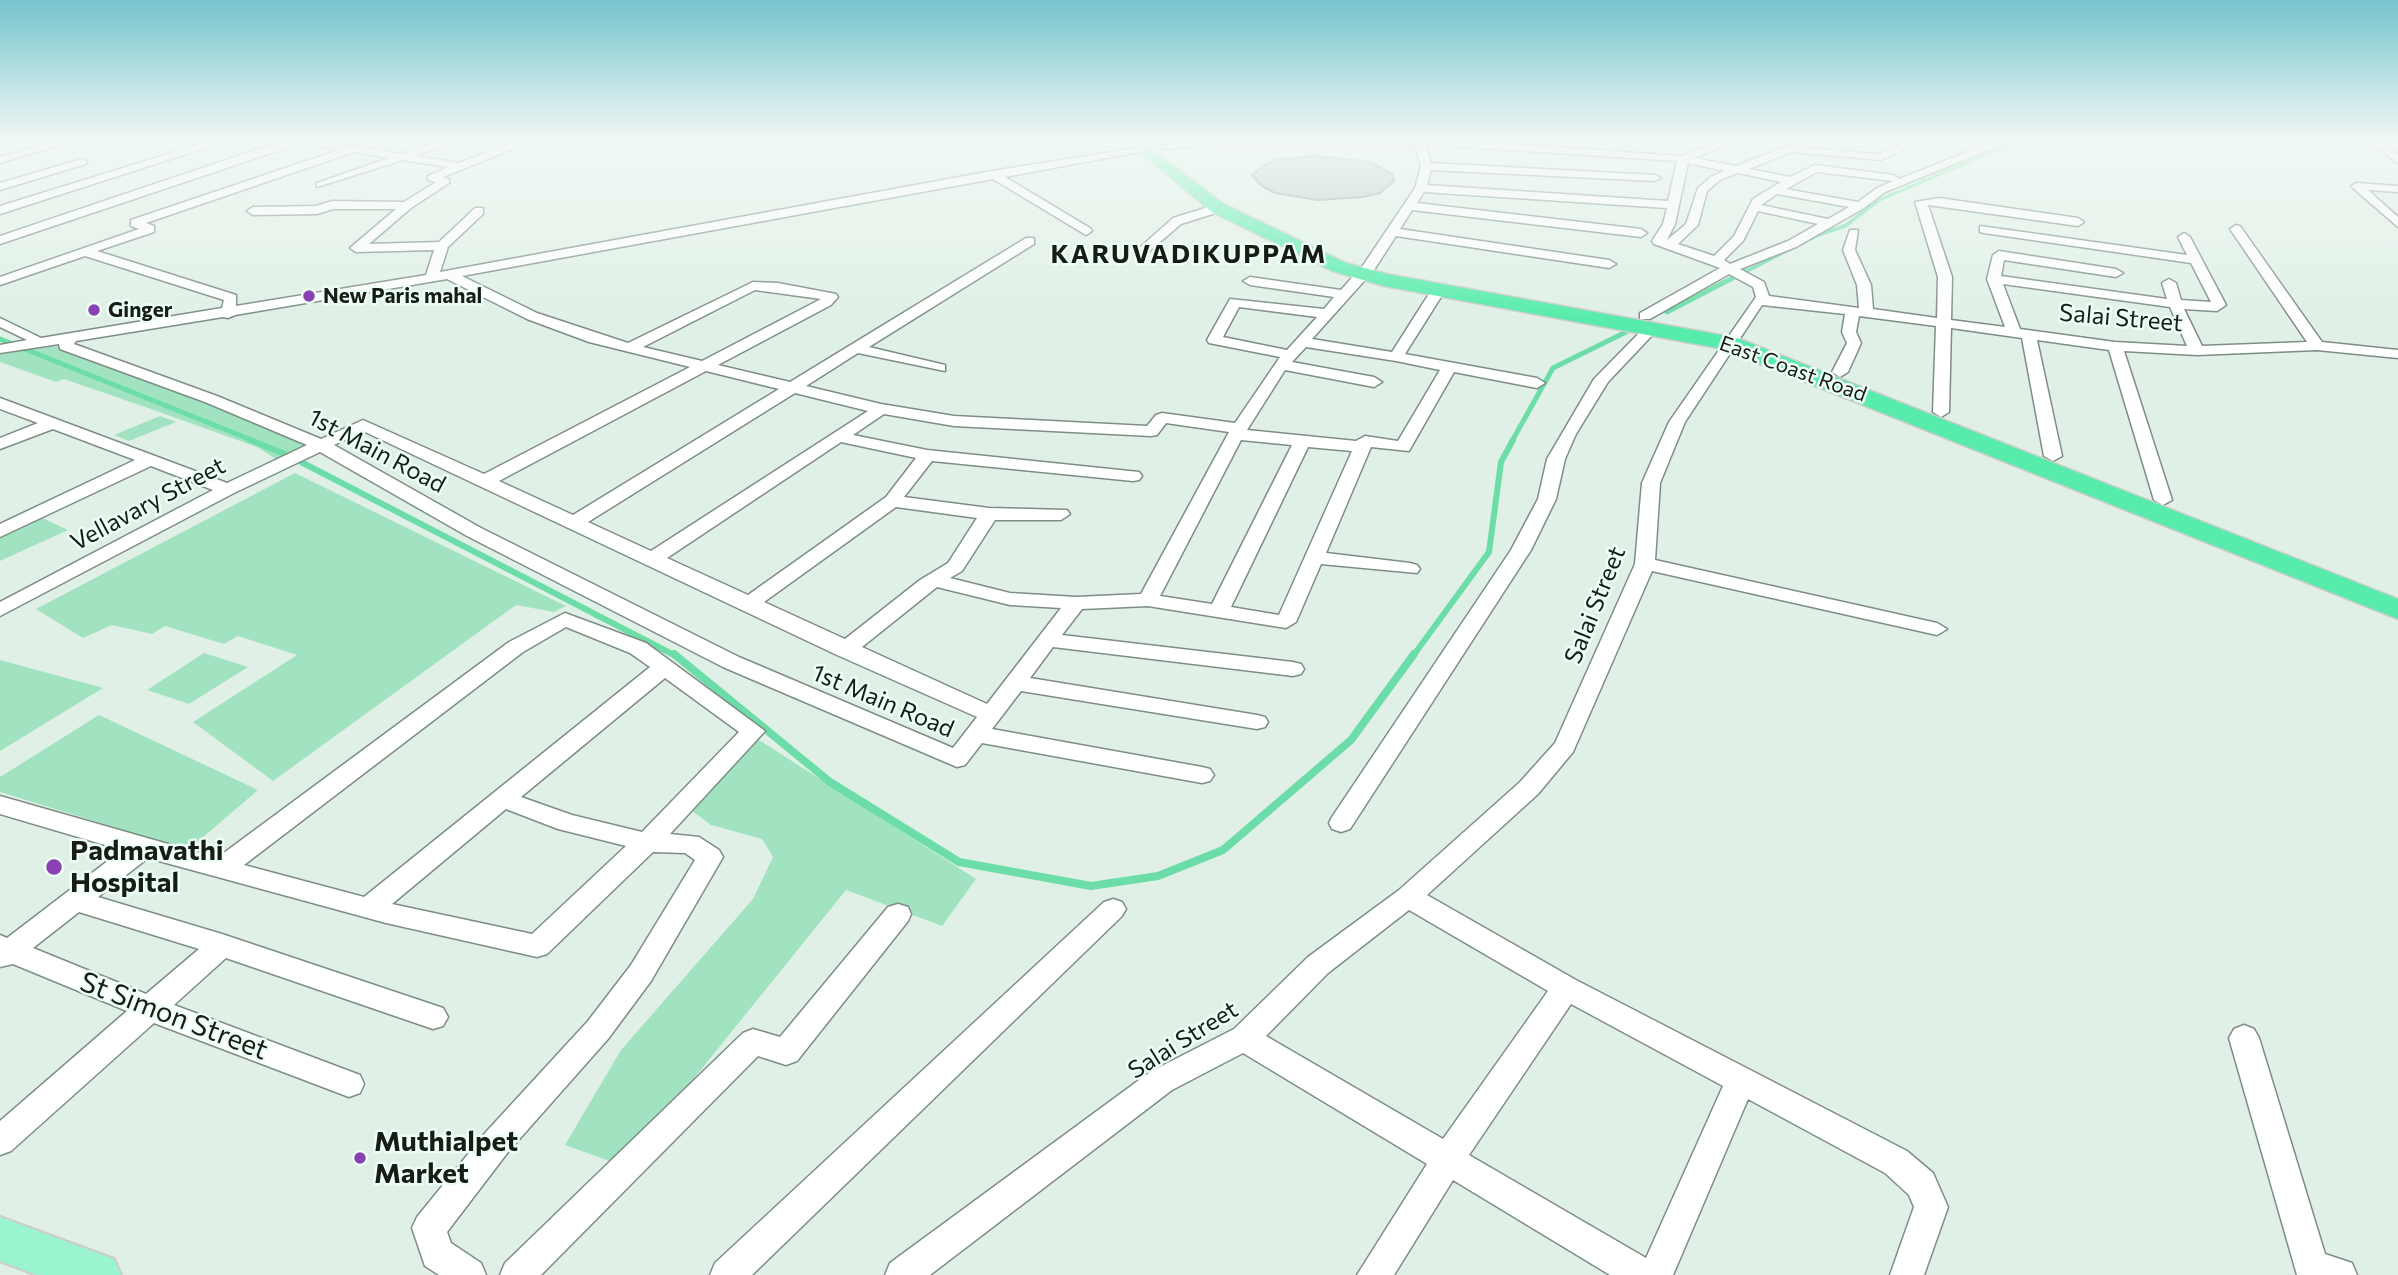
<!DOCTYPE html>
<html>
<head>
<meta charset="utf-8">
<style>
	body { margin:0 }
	canvas { display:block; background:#e0f0e7 }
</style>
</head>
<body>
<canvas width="2398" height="1275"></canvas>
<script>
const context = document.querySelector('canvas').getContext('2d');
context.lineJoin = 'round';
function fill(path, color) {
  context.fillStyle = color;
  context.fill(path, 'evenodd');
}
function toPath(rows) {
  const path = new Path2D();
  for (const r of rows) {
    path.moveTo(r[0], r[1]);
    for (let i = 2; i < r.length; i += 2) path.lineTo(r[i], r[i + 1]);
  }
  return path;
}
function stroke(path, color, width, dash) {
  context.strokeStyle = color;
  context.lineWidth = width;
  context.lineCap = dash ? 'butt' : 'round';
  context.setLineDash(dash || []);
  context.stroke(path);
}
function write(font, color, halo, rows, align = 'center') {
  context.font = font + ' Commissioner,sans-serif';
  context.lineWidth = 5;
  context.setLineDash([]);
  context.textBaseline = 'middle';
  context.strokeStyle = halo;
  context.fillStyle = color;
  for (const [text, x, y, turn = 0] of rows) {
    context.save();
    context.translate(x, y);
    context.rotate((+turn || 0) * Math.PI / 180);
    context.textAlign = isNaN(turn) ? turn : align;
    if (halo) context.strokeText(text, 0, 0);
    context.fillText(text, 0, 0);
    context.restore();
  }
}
fill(toPath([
	[57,346,313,445,279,461,257,447,148,408,64,379,56,382,0,362,0,354],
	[160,416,176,422,129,441,114,435],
	[295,473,566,606,554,612,516,605,273,781,193,722,297,655,238,636,224,644,165,626,152,634,112,625,83,638,36,609],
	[42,518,68,530,0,561,0,532],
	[204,653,248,667,189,704,147,690],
	[0,660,103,688,0,751],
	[99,715,258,790,188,850,0,792,0,777],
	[756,738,976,879,942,926,846,890,653,1129,615,1163,565,1145,621,1050,753,899,773,857,762,839,711,825,691,810]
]), '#a1e3c0');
stroke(toPath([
	[1743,273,1818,235,1845,226,1879,200,2020,140]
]), '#6cdda8', 3.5);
stroke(toPath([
	[1667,312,1746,271],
	[0,339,254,441],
	[1512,441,1553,368,1626,332]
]), '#6cdda8', 5);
stroke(toPath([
	[250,440,285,454],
	[301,462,676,656],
	[1413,656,1489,552,1501,462,1513,440]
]), '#6cdda8', 6);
stroke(toPath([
	[674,654,830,782,959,862,1091,886,1158,876,1223,850,1351,740,1414,654]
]), '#6cdda8', 8);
const building = toPath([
	[1315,156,1371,162,1392,174,1394,181,1380,193,1363,197,1317,200,1275,193,1262,186,1252,175,1264,165,1277,160,1315,156]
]);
fill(building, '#b9c9c0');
stroke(building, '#909f97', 2);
const minor = toPath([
	[59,140,76,140,0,163,0,157,59,140],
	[213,140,230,140,0,214,0,206,213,140],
	[285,140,314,140,402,154,440,140,456,140,416,156,459,163,519,140,534,140,443,177,449,179,449,183,411,208,369,244,439,242,475,208,483,208,483,214,448,247,440,272,992,171,1143,147,1144,149,1139,152,1005,177,1090,228,1092,231,1086,235,993,179,462,276,537,313,628,343,753,282,778,283,836,294,838,297,831,305,718,365,790,382,1026,238,1034,238,1034,244,869,347,945,365,945,371,858,353,806,386,881,404,954,416,1147,426,1156,415,1162,413,1235,423,1280,357,1209,343,1207,340,1230,299,1324,309,1334,297,1250,285,1243,281,1250,277,1341,290,1364,264,1415,188,1421,166,1415,145,1211,145,1165,149,1160,146,1195,140,1438,140,1438,144,1426,145,1431,163,1655,175,1661,178,1655,181,1431,170,1427,185,1668,201,1677,161,1448,146,1443,143,1454,140,1682,156,1722,140,1737,140,1695,158,1736,166,1803,140,1818,140,1803,148,1879,154,1908,140,1922,140,1881,160,1791,152,1749,169,1790,177,1815,165,1894,175,1899,179,1998,140,2013,140,1885,192,1864,208,1796,247,1740,269,1764,282,1769,296,1859,308,1857,285,1843,250,1850,230,1858,230,1855,250,1871,285,1873,309,1937,318,1938,277,1915,202,1939,198,2078,218,2084,222,2078,226,1928,205,1952,277,1951,320,2005,327,1987,279,1993,255,1999,251,2116,269,2123,273,2116,277,2004,260,2001,276,2167,299,2162,283,2169,279,2176,283,2181,300,2211,302,2191,263,1984,233,1980,232,1980,226,2187,255,2178,237,2184,233,2190,237,2226,305,2217,311,2184,309,2202,346,2307,342,2230,229,2236,225,2240,226,2322,342,2398,350,2398,358,2317,350,2197,355,2124,351,2172,500,2163,505,2154,500,2109,350,2037,340,2062,456,2053,461,2044,456,2022,338,1951,328,1949,412,1941,417,1933,412,1936,326,1859,316,1856,332,1861,343,1848,372,1840,377,1832,372,1847,343,1842,332,1845,314,1762,305,1685,422,1660,483,1655,560,1937,623,1947,629,1937,635,1652,571,1573,752,1538,794,1427,895,1576,980,1907,1151,1933,1173,1948,1207,1924,1275,1890,1275,1914,1207,1909,1195,1885,1173,1748,1099,1673,1275,1610,1275,1453,1180,1394,1275,1357,1275,1427,1164,1243,1053,1172,1090,930,1275,885,1275,890,1263,1150,1072,1234,1029,1308,957,1399,890,1520,782,1555,743,1635,564,1642,483,1669,422,1756,297,1753,287,1729,274,1650,319,1640,319,1640,313,1720,268,1654,244,1652,241,1663,224,1667,208,1424,192,1417,203,1641,229,1647,233,1641,237,1412,210,1400,229,1609,260,1616,264,1609,268,1396,236,1374,270,1312,339,1392,352,1434,286,1439,285,1446,289,1405,354,1537,378,1545,383,1537,388,1454,372,1409,451,1371,447,1326,553,1410,563,1417,565,1420,569,1417,573,1321,564,1296,622,1286,628,1148,606,1082,609,1062,635,1293,662,1301,664,1304,669,1301,674,1293,676,1053,647,1030,678,1257,715,1265,717,1268,722,1265,727,1257,729,1021,691,992,729,1202,767,1210,769,1214,775,1210,781,1202,783,982,743,965,765,957,767,723,667,467,536,320,452,234,493,0,616,0,602,213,490,151,466,0,537,0,524,135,460,53,429,0,449,0,438,38,423,0,409,0,398,227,483,307,445,205,402,60,349,59,344,0,353,0,345,27,340,0,327,0,318,41,338,222,308,224,300,85,256,0,285,0,277,139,229,131,226,131,220,339,150,298,144,0,244,0,236,285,140],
	[354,152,389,158,317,183,317,187,403,160,448,167,428,176,428,180,436,182,404,202,332,201,316,206,253,207,247,211,253,215,317,214,333,209,396,209,350,248,356,252,434,250,426,275,236,306,236,295,97,251,154,232,154,226,146,223,354,152],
	[1688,163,1725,171,1712,176,1698,188,1686,224,1667,240,1675,224,1688,163],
	[1817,172,1893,181,1877,188,1858,202,1786,189,1817,172],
	[1738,173,1781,182,1753,199,1734,236,1714,256,1678,244,1698,225,1707,191,1720,180,1738,173],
	[1777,194,1849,207,1828,219,1761,205,1777,194],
	[1758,211,1818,224,1788,241,1730,264,1724,260,1743,241,1758,211],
	[447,279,527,319,589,342,690,367,484,474,363,420,321,439,217,396,74,344,76,341,223,317,228,318,235,315,447,279],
	[2003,284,2170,307,2187,346,2115,342,2020,329,2003,284],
	[755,290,821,299,702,361,643,347,755,290],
	[1239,307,1317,317,1287,350,1223,337,1239,307],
	[1306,347,1396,361,1440,370,1398,441,1365,436,1356,441,1247,430,1285,370,1374,387,1382,382,1374,377,1292,362,1306,347],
	[706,371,779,389,573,515,499,481,706,371],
	[795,393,868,411,651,551,588,522,795,393],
	[884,414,954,426,1151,436,1157,435,1166,423,1229,432,1141,594,1076,597,1010,593,950,578,962,571,995,520,1061,520,1070,514,1067,510,989,508,904,497,932,461,1133,481,1139,480,1142,476,1139,472,927,450,853,435,884,414],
	[363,431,837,655,977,717,953,748,739,657,481,528,334,445,363,431],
	[1241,440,1292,445,1212,604,1160,596,1241,440],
	[841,442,916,458,886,497,748,595,667,558,841,442],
	[1308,447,1352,451,1279,615,1231,607,1308,447],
	[896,507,977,518,948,563,920,580,845,639,764,602,896,507],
	[937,587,1010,605,1061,608,987,704,862,647,937,587],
	[1409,910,1548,991,1443,1139,1266,1036,1328,973,1409,910],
	[1571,1004,1723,1086,1646,1258,1469,1155,1571,1004],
	[2366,140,2378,140,2398,155,2398,163,2366,140],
	[82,159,87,162,86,164,0,190,0,183,82,159],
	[2357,183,2398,186,2398,192,2368,190,2398,217,2398,227,2353,188,2351,186,2357,183],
	[1218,204,1222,205,1222,211,1181,224,1146,254,1136,251,1173,218,1218,204],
	[1653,323,1660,327,1608,382,1576,434,1565,459,1556,499,1531,550,1350,829,1341,832,1332,829,1329,823,1332,817,1511,550,1538,499,1547,459,1594,379,1648,324,1653,323],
	[565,613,646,643,765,731,670,834,699,837,719,850,723,857,651,981,608,1039,508,1152,447,1232,451,1243,481,1263,486,1275,439,1275,425,1266,412,1228,417,1217,486,1132,588,1021,631,965,695,860,685,853,653,852,547,954,537,957,386,923,148,858,98,897,222,934,443,1008,448,1017,443,1026,433,1029,226,958,174,1005,360,1075,364,1084,360,1093,349,1097,154,1023,11,1151,0,1155,0,1121,127,1011,13,964,0,967,0,935,7,938,122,850,0,814,0,796,217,858,509,642,565,613],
	[566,627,630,653,650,667,364,897,244,865,523,652,566,627],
	[665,678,739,732,642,832,572,815,521,797,665,678],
	[506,809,558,829,626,846,532,934,392,904,506,809],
	[79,912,199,949,146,994,33,948,79,912],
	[1113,899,1122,902,1126,909,1122,916,752,1275,710,1275,715,1263,1104,902,1113,899],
	[898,904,908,907,911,914,908,921,797,1061,786,1065,758,1056,541,1275,500,1275,505,1263,743,1033,753,1029,780,1037,888,907,898,904],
	[2244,1025,2254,1029,2259,1038,2325,1254,2352,1263,2357,1275,2297,1275,2229,1038,2234,1029,2244,1025]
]);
const major = toPath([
	[0,1217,114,1259,121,1275,37,1275,0,1261,0,1217]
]);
const highway = toPath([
	[1147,145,1224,204,1346,263,1387,274,1737,338,2398,599,2398,619,1723,349,1384,286,1332,271,1212,212,1141,153,1141,147,1147,145]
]);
stroke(minor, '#7e8d85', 3);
stroke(major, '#cccdcc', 4);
stroke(highway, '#cccdcc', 3);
fill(minor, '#fff');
fill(major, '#9af4cd');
fill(highway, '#57ecab');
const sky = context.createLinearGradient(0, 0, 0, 319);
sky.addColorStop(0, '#76c4ce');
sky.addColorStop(0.44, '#f1f8f4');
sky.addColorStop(1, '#f1f8f400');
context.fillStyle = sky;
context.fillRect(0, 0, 2398, 319);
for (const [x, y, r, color] of [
	[309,296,7,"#8a41b4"],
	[94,310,7,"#8a41b4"],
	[54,867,9,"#8a41b4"],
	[360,1158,7,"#8a41b4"]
]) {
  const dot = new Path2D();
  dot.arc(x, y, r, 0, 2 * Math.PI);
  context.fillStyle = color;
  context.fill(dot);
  stroke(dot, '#edfef4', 2.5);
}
write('bold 21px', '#171c19', '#edfef4', [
	["New Paris mahal",323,296],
	["Ginger",108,310]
], 'left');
write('21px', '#171c19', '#edfef4', [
	["East Coast Road",1793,369,20]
]);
write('24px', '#171c19', '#edfef4', [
	["Salai Street",2121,318,5],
	["1st Main Road",377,451,28],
	["Vellavary Street",148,504,-28],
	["Salai Street",1595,605,-68],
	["1st Main Road",883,701,23],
	["Salai Street",1183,1040,-32]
]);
context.letterSpacing = '2px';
write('bold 26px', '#171c19', '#edfef4', [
	["KARUVADIKUPPAM",1189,254]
]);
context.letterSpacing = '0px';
write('bold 28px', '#171c19', '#edfef4', [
	["Padmavathi",70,851],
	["Hospital",70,883],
	["Muthialpet",374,1142],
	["Market",374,1174]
], 'left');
write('28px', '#171c19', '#edfef4', [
	["St Simon Street",174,1016,21]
]);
</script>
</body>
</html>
